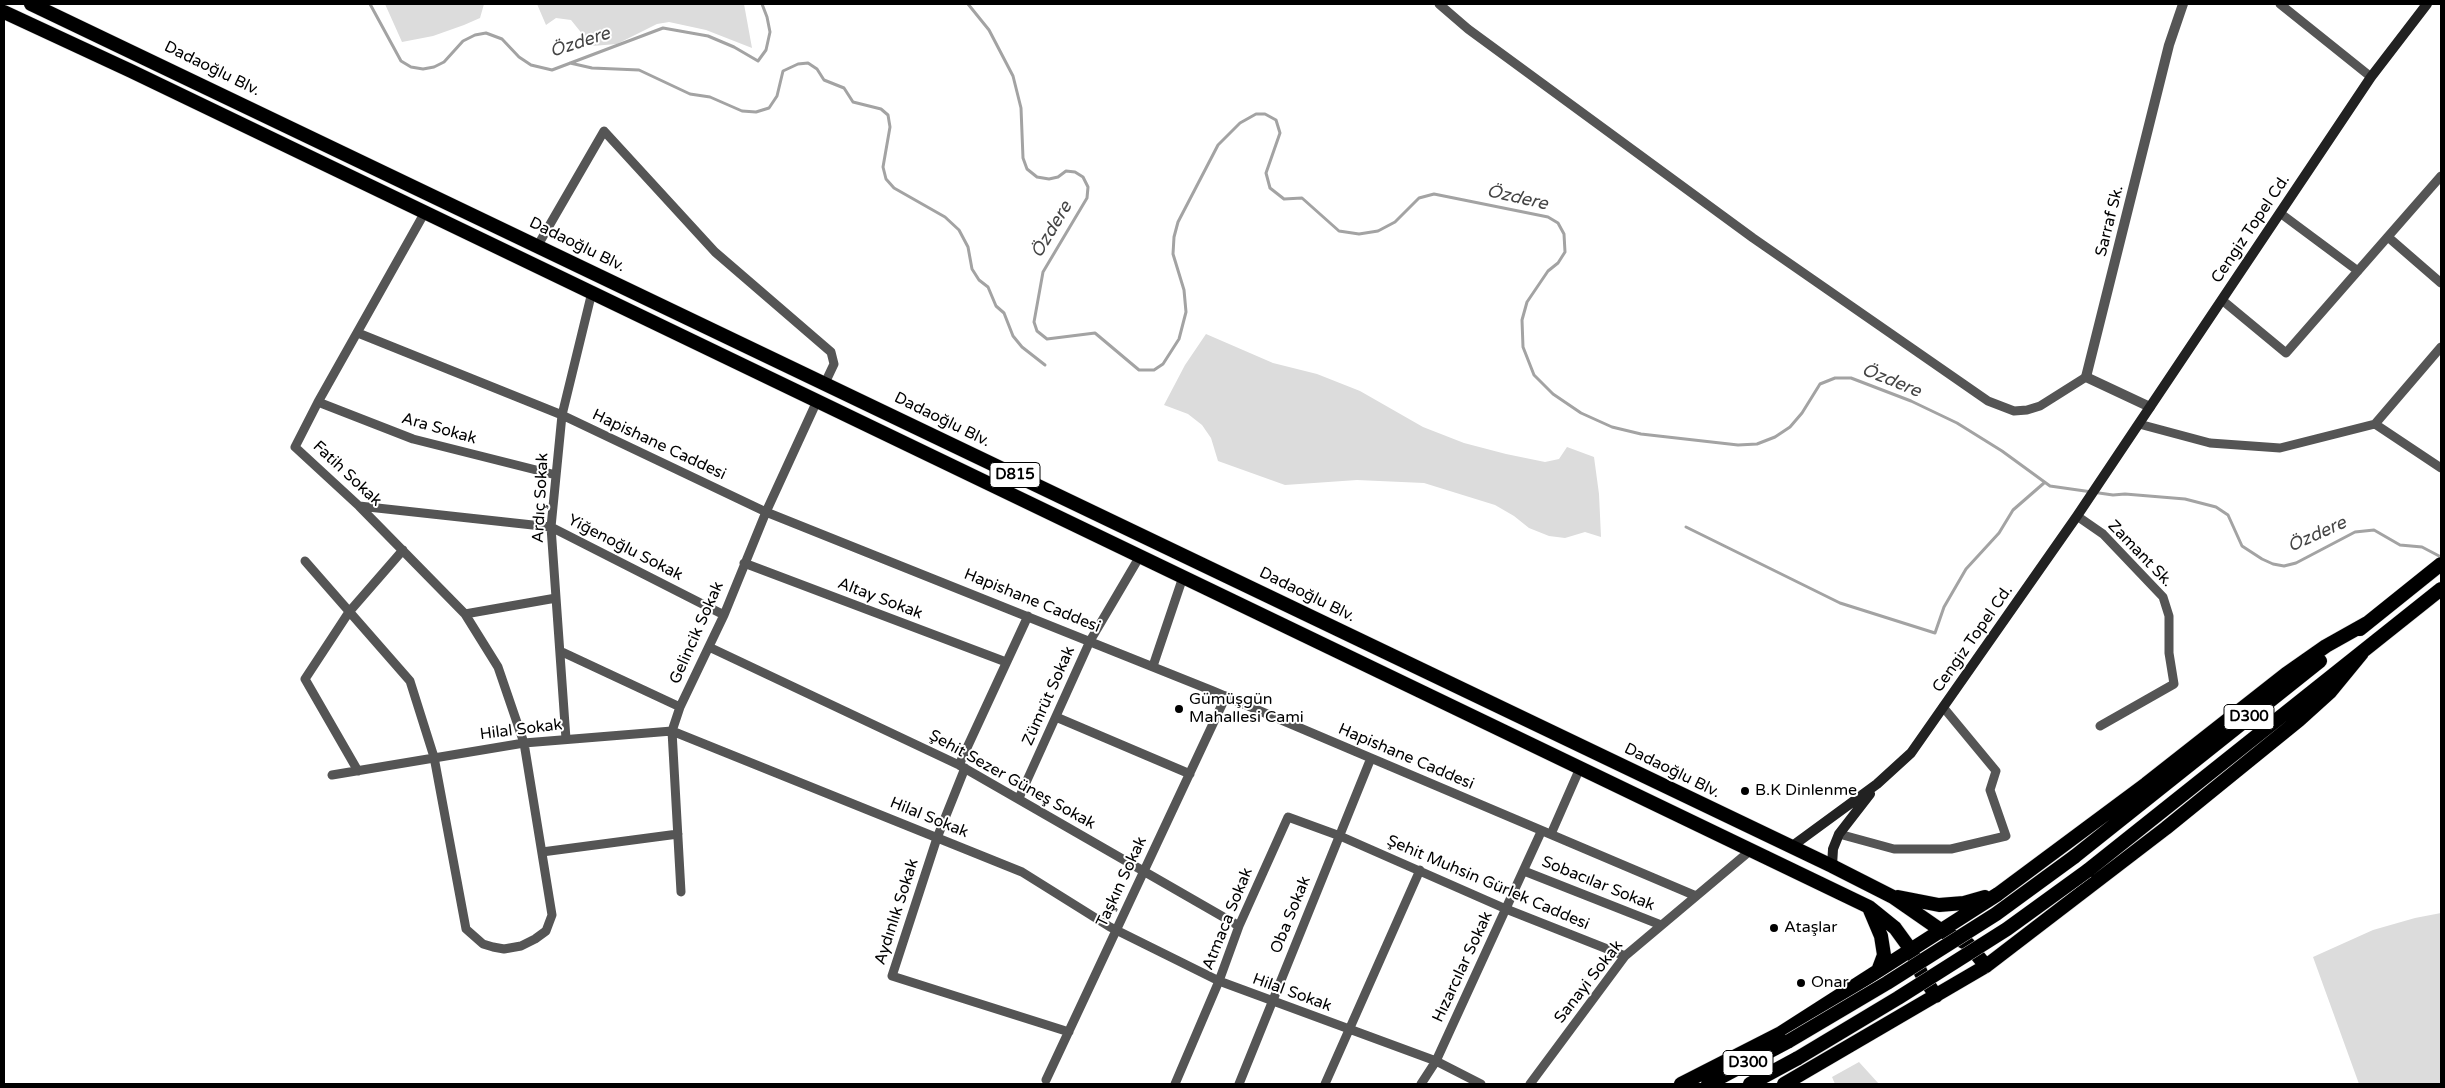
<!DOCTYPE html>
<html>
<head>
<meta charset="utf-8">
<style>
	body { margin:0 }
	#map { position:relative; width:2445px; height:1088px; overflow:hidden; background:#fff; font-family:"Varela Round",sans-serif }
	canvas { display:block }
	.frame { position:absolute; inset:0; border:5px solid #000; pointer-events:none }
</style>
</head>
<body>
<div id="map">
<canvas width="2445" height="1088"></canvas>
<div class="frame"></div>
</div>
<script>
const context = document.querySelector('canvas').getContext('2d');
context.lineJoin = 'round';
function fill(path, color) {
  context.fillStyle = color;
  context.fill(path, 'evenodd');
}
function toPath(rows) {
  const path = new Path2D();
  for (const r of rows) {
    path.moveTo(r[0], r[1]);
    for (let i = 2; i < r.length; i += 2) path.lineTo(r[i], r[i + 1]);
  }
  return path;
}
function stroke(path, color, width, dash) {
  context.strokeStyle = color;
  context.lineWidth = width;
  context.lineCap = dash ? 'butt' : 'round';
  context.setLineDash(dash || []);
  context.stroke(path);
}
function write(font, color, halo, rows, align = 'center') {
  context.font = font + ' "Varela Round",sans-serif';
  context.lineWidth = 4;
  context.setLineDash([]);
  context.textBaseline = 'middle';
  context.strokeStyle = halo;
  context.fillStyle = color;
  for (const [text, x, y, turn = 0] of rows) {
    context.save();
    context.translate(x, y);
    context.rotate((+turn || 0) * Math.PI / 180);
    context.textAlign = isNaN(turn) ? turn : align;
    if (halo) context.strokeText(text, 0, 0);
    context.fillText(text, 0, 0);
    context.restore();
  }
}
fill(toPath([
	[385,4,484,4,480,18,464,25,433,36,402,42],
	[537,4,744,4,752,48,706,30,669,22,657,24,617,44,592,46,571,20,556,18,546,25],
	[1206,334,1273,363,1317,374,1360,391,1423,427,1464,443,1506,454,1545,462,1559,459,1567,447,1594,457,1599,494,1601,537,1585,532,1565,538,1549,536,1529,528,1514,516,1495,505,1424,483,1357,480,1285,485,1218,461,1211,438,1202,425,1188,414,1164,405,1185,365],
	[2441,913,2441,1084,2359,1084,2313,957,2373,930,2415,918],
	[1859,1062,1879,1084,1835,1084,1832,1077]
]), '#dcdcdc');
stroke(toPath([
	[370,4,401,61,411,67,423,69,434,67,444,62,463,41,475,35,486,33,502,39,519,57,531,65,552,70,663,28,708,36,734,47,758,61,766,50,770,32,767,17,762,4],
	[968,4,989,30,1013,76,1021,108,1023,158,1027,169,1037,177,1049,179,1058,177,1066,171,1075,172,1083,177,1088,187,1087,198,1043,272,1034,322,1037,331,1047,339,1095,333,1139,370,1154,370,1163,364,1179,339,1186,312,1184,290,1173,254,1174,237,1178,222,1218,145,1240,123,1256,114,1265,114,1276,120,1280,133,1266,173,1270,188,1284,199,1302,198,1339,231,1359,234,1378,231,1395,222,1419,198,1434,194,1548,217,1558,223,1564,234,1565,252,1558,263,1548,271,1527,302,1522,320,1523,347,1534,375,1553,394,1581,413,1612,427,1641,434,1738,445,1757,444,1775,437,1790,427,1802,413,1820,384,1835,378,1851,378,1911,401,1957,423,2002,451,2050,486,2113,495,2125,494,2185,499,2216,507,2228,515,2242,546,2262,559,2273,564,2284,566,2296,563,2355,532,2374,530,2400,545,2422,547,2441,557],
	[570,63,592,68,639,70,690,94,710,97,742,111,756,112,769,108,777,96,783,71,798,64,808,63,817,69,824,80,844,88,853,102,881,109,888,115,890,127,883,167,886,179,894,188,945,217,959,230,968,247,972,269,979,280,988,287,996,306,1004,313,1013,336,1022,347,1045,365],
	[1686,527,1840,603,1935,633,1944,607,1966,569,1999,533,2013,510,2044,483]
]), '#a3a3a3', 3);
const trunk = toPath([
	[31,4,1832,866,1893,897,1942,931,1968,944,1986,966],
	[4,12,131,71,1869,907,1895,928,1911,950,1921,973,1936,996],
	[2360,629,2441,564],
	[2074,857,2320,661],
	[2087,871,2441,589],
	[1898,897,1939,905,1964,903,1985,897],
	[1870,910,1881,936,1884,955,1878,971],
	[1681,1084,1781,1033,1998,894,2146,784,2286,674,2326,646,2367,623],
	[1708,1084,1789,1041],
	[1750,1084,1798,1058],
	[1784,1084,1986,966,2166,828,2299,720,2330,692,2362,653]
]);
stroke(trunk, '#dbdbdb', 15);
stroke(toPath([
	[1439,4,1468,29,1753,238,1988,401,2014,411,2027,410,2040,406,2086,377],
	[2280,4,2371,77],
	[2280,213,2358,271],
	[2388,237,2441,283],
	[538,245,604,131,715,252,831,352,834,364,825,383],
	[2222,300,2286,353,2441,176],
	[358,333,562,415,766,512,1213,691,1696,896],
	[318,402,413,439,556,475],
	[2139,424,2210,443,2280,448,2375,424,2441,347],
	[2375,424,2441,468],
	[359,506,551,527,724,615],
	[2077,516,2103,534,2163,597,2169,616,2169,653,2174,684,2100,726],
	[305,561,410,681,434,757,466,929,483,944,493,947,504,949,521,946,535,939,546,931,552,915,524,743,498,667,465,614,359,506,295,447,318,402,425,212],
	[744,563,1006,662],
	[465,614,556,598],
	[709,647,959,765,1239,926],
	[560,651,680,707],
	[1153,666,1183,577],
	[1056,717,1190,774],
	[566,739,551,527,562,415,592,292],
	[959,765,1028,616],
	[965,768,937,838,892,976,1069,1032],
	[358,771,305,679,349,612,403,550],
	[332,775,524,743,672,731,1022,872,1110,927,1219,981,1436,1061,1481,1084],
	[1019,798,1090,641,1140,556],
	[1551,834,1580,768],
	[1839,834,1894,849,1951,849,2006,836,1990,790,1996,771,1943,707],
	[542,852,678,834],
	[1524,871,1661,925],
	[681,892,672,731,680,707,724,615,766,512,817,401],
	[1046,1080,1226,696],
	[1175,1084,1219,981,1239,926,1288,817,1340,836,1506,909,1625,956],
	[1239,1084,1371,758],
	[1325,1084,1420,870],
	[1421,1084,1436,1061,1541,832],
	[1530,1084,1625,956,1751,850]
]), '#555', 9);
stroke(toPath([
	[2150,407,2086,377,2169,45,2183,4]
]), '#555', 10);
stroke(toPath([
	[1791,847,1877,784,1911,753,2077,516,2371,77,2427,4],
	[1832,866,1833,849,1839,834,1870,794]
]), '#222', 10);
stroke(trunk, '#000', 14);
const trunkBridge = toPath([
	[1789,1041,1887,983,1996,914,2074,857],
	[1798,1058,1898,998,2007,929,2087,871]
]);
stroke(trunkBridge, '#dbdbdb', 15, []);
stroke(trunkBridge, '#000', 14);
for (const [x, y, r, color] of [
	[1179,709,5,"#000"],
	[1745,791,5,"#000"],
	[1774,928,5,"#000"],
	[1801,983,5,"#000"]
]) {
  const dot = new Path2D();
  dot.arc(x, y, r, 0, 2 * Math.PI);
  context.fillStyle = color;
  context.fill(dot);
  stroke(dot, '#fff', 2);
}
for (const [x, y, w] of [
	[1015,475,50],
	[2249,717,50],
	[1748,1063,50]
]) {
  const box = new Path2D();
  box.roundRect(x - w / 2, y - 12.5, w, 25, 4);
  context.fillStyle = '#fff';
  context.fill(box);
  stroke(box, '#000', 1);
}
write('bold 15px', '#000', null, [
	["D815",1015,475],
	["D300",2249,717],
	["D300",1748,1063]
]);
write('16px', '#000', '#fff', [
	["Dadaoğlu Blv.",212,69,26],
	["Sarraf Sk.",2110,221,-76],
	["Cengiz Topel Cd.",2251,229,-56],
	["Dadaoğlu Blv.",577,245,26],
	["Dadaoğlu Blv.",942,420,26],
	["Ara Sokak",439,429,16],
	["Hapishane Caddesi",659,445,25],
	["Fatih Sokak",347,474,43],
	["Ardıç Sokak",541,498,-87],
	["Yiğenoğlu Sokak",625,548,27],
	["Zamant Sk.",2140,554,46],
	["Dadaoğlu Blv.",1307,595,26],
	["Altay Sokak",880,599,21],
	["Hapishane Caddesi",1032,601,22],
	["Gelincik Sokak",697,633,-66],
	["Cengiz Topel Cd.",1973,639,-55],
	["Zümrüt Sokak",1049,696,-66],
	["Hilal Sokak",521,730,-7],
	["Hapishane Caddesi",1406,757,23],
	["Dadaoğlu Blv.",1672,771,26],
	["Şehit Sezer Güneş Sokak",1012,780,29],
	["Hilal Sokak",929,818,22],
	["Taşkın Sokak",1122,882,-65],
	["Şehit Muhsin Gürlek Caddesi",1488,883,23],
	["Sobacılar Sokak",1598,884,22],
	["Aydınlık Sokak",897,912,-72],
	["Oba Sokak",1291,915,-68],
	["Atmaca Sokak",1228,919,-68],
	["Hızarcılar Sokak",1463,967,-65],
	["Sanayi Sokak",1589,982,-52],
	["Hilal Sokak",1292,993,20]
]);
write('16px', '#000', '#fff', [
	["Gümüşgün",1189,700],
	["Mahallesi Cami",1189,718],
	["B.K Dinlenme",1755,791],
	["Ataşlar",1784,928],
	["Onar",1811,983]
], 'left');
write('italic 18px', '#444', '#fff', [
	["Özdere",580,43,-18],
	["Özdere",1517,198,13],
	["Özdere",1052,230,-59],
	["Özdere",1891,381,22],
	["Özdere",2317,535,-24]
]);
</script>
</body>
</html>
